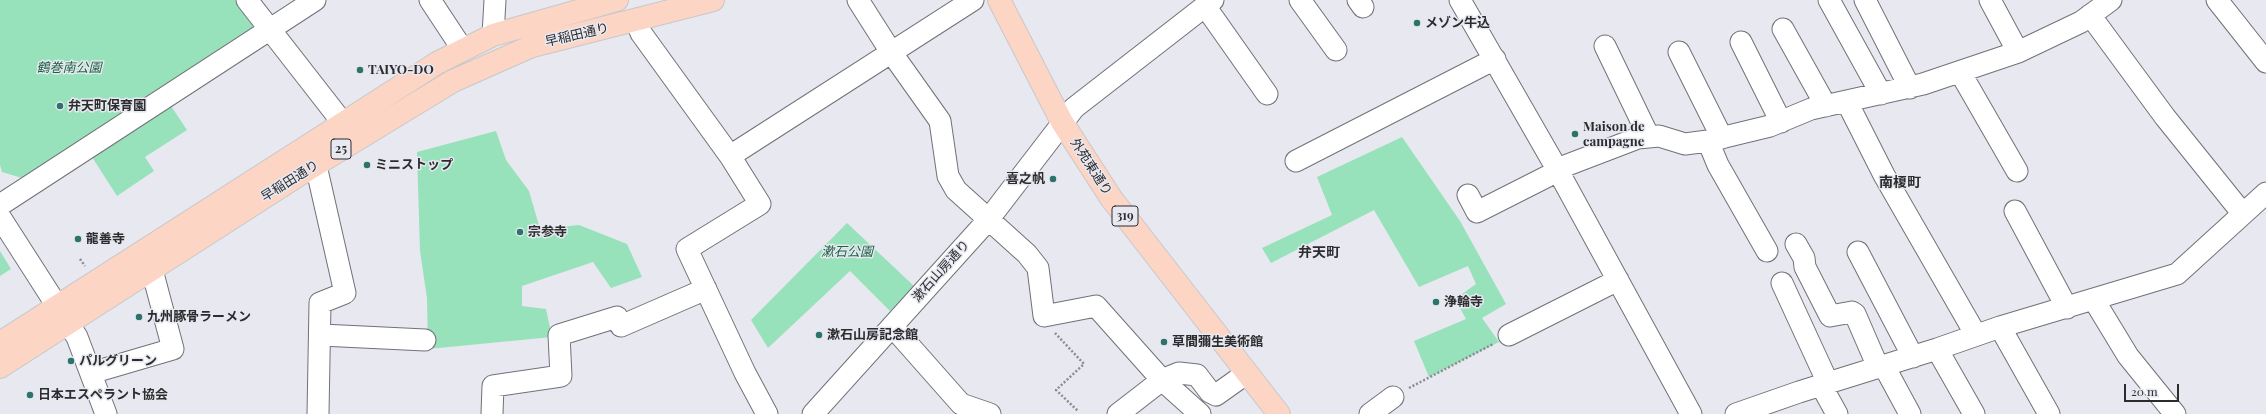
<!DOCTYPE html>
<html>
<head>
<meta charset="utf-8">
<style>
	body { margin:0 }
	#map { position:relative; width:2266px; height:414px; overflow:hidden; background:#e7e8f0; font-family:"Playfair Display",serif }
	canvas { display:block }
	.scale { position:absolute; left:2124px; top:384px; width:55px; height:18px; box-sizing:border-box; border:2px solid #2c2c2f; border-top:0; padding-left:5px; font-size:12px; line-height:14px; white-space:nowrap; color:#2c2c2f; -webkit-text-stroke:3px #e7e8f0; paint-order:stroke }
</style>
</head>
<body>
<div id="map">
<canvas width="2266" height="414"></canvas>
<div class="scale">20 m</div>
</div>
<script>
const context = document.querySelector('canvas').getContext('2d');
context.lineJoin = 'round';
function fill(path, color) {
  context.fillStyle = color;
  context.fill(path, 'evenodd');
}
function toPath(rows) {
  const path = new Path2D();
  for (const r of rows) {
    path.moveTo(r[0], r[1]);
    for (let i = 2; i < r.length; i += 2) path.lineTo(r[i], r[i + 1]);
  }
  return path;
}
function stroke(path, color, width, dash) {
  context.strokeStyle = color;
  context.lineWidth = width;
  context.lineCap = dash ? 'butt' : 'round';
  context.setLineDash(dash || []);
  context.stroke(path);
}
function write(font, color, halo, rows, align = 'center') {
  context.font = font + ' "Playfair Display","Noto Sans JP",serif';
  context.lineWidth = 3;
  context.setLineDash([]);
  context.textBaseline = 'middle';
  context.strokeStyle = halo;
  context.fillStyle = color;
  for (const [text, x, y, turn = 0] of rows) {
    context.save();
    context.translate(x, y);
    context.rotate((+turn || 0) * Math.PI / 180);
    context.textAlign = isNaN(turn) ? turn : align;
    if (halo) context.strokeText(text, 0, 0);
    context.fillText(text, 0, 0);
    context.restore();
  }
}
fill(toPath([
	[0,0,235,0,258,32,22,178,2,172,0,165],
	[171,106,187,130,145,157,154,171,117,196,92,157],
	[496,131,506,160,529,191,540,229,579,225,627,244,642,277,611,288,593,262,522,286,522,306,546,309,552,337,428,349,427,298,420,251,417,152],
	[1402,137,1460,221,1506,304,1482,318,1499,342,1429,377,1414,341,1466,319,1455,299,1476,284,1468,266,1419,287,1374,210,1271,263,1262,248,1332,215,1317,177],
	[847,223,914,286,890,311,850,271,768,348,751,320],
	[0,251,11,269,0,276]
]), '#97e2ba');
const minor = toPath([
	[247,0,353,136],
	[430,0,463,50],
	[858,0,891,52,940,121,948,176,956,190,1027,254,1038,268,1044,316,1096,306,1162,380,1200,414],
	[1300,0,1336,50],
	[1358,0,1363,7],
	[1460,0,1557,169,1691,414],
	[1829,0,1881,94],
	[1865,0,1910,88],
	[1990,0,2018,52],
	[2217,0,2266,62],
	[1205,6,1267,94],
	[2090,15,2165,117,2243,214],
	[636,21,641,33,730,156,973,0],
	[1783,29,1826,106],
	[493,35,495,0],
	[1741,42,1781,122],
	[1605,46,1649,137],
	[1679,52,1722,138],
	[1960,72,2017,171],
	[1847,102,1884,175,1976,335],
	[1708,141,1718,165,1767,251],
	[312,148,345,293,320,303,318,414],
	[730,156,760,204,687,249,745,373,767,414],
	[1296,161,1495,59],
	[1557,169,1638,138,1659,136,1685,144,1708,141,1770,126,1811,109,1923,84,2018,52,2081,22,2111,0],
	[1468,195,1477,212,1558,171],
	[0,205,315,0],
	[2015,211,2067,308],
	[0,217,77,337,106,414],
	[1796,244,1804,258,1805,267,1830,316,1852,312,1855,314,1878,367],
	[1858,252,1913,357],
	[1782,283,1828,383],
	[2094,300,2128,356,2175,414],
	[892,326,961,404,990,414],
	[2000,327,2049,414],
	[321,335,425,340],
	[1509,335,1618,280],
	[1937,349,1974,414],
	[1884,366,1910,414],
	[91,373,173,349,152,270],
	[1821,385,1837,414],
	[492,414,493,386,561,376,559,335,617,317,621,326,706,289],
	[813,414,988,220,1074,108,1213,0],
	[1118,414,1162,380,1179,373,1197,375,1210,392,1216,395,1247,373],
	[1370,414,1393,397],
	[1736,414,1799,392,1937,349,2000,327,2177,274,2266,193]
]);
const major = toPath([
	[999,0,1062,122,1111,198,1279,414],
	[0,343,437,63,493,35,617,0],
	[0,367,302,173,453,81,532,46,713,0]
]);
stroke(minor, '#717178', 23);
stroke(major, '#c8c8c9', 24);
stroke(toPath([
	[80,259,85,266],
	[1055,333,1084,364,1056,390,1078,411],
	[1409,388,1493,344]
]), '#8b8b91', 2.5, [2, 2]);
stroke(minor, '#fff', 21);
stroke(major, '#fdd5c5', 22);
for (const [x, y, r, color] of [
	[1417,23,4,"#2b736b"],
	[360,70,4,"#2b736b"],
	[60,106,4,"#2b736b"],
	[1575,134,4,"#2b736b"],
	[367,165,4,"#2b736b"],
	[1053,179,4,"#2b736b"],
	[520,232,4,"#2b736b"],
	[78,239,4,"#2b736b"],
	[1436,302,4,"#2b736b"],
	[139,317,4,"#2b736b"],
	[819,335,4,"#2b736b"],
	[1164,342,4,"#2b736b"],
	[71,361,4,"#2b736b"],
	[30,395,4,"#2b736b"]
]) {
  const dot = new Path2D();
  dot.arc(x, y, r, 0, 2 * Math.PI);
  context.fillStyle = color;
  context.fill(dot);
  stroke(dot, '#e7e8f0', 1.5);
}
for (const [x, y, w] of [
	[341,149,20],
	[1125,216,26]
]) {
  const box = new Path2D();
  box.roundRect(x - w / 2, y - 10, w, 20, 3);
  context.fillStyle = '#e7e8f0';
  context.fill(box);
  stroke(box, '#2c2c2f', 1);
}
write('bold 12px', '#2c2c2f', null, [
	["25",341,149],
	["319",1125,216]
]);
write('bold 13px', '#2c2c2f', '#e7e8f0', [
	["メゾン牛込",1425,23],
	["TAIYO-DO",368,70],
	["弁天町保育園",68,106],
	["Maison de",1583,127],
	["campagne",1583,142],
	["ミニストップ",375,165],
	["喜之帆",1045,179,"right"],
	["宗参寺",528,232],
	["龍善寺",86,239],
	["浄輪寺",1444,302],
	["九州豚骨ラーメン",147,317],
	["漱石山房記念館",827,335],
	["草間彌生美術館",1172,342],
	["パルグリーン",79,361],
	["日本エスペラント協会",38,395]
], 'left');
write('13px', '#2c2c2f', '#e7e8f0', [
	["早稲田通り",577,35,-13],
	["外苑東通り",1091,167,57],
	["早稲田通り",290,181,-32],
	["漱石山房通り",941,271,-48]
]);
write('italic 13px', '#1c6344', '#e7e8f0', [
	["鶴巻南公園",69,68],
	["漱石公園",847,252]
]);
write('bold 14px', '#2c2c2f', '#e7e8f0', [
	["南榎町",1900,183],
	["弁天町",1319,253]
]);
</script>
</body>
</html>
